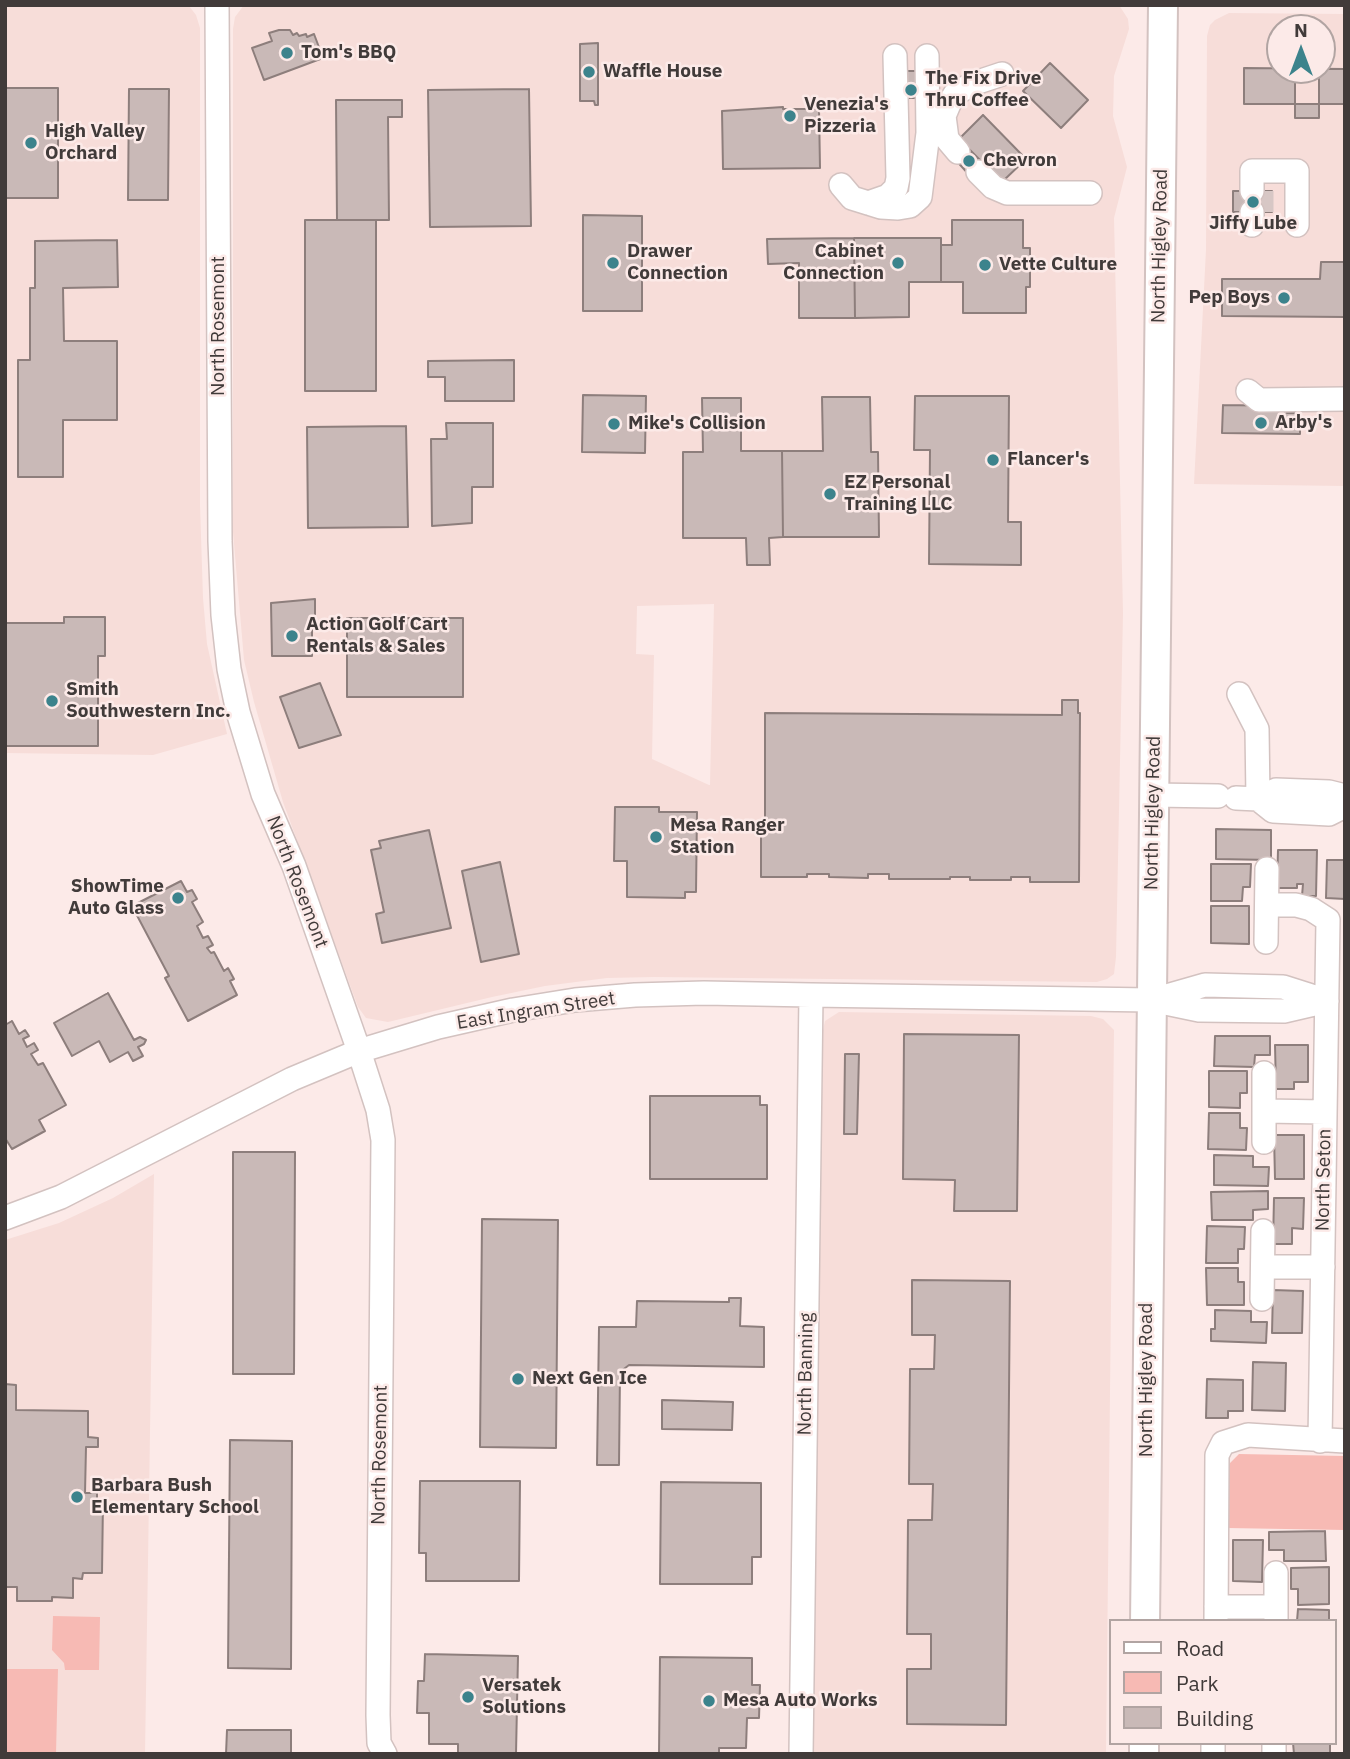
<!DOCTYPE html>
<html>
<head>
<meta charset="utf-8">
<style>
	body { margin:0 }
	#map { position:relative; width:1350px; height:1759px; overflow:hidden; background:#fceae8; font-family:"IBM Plex Sans",sans-serif }
	canvas { display:block }
	.frame { position:absolute; inset:0; border:7px solid #413b3a; pointer-events:none }
	.legend { position:absolute; left:1109px; top:1619px; width:228px; height:126px; box-sizing:border-box; background:#fceae8; border:2px solid #b1a4a2; margin:0; padding:9px 12px; list-style:none; font-size:21px; color:#413b3a }
	.legend li { display:flex; align-items:center; gap:14px; height:35px }
	.legend b { width:35px; border:2px solid #b1a4a2 }
	.north { position:absolute; left:1266px; top:14px; width:70px; height:70px; box-sizing:border-box; background:#fceae8; border:2px solid #b1a4a2; border-radius:50%; rotate:0deg; font-size:19px; font-weight:700; line-height:28px; text-align:center; color:#413b3a }
	.north::after { content:''; display:block; margin:auto; width:24px; height:32px; background:#3c838c; clip-path:polygon(50% 0,100% 100%,50% 72%,0 100%) }
</style>
</head>
<body>
<div id="map">
<canvas width="1350" height="1759"></canvas>
<div class="frame"></div>
<ul class="legend">
<li><b style="height:9px;background:#fff"></b>Road</li>
<li><b style="height:19px;background:#f7bab4"></b>Park</li>
<li><b style="height:19px;background:#c9b9b7"></b>Building</li>
</ul>
<div class="north">N</div>
</div>
<script>
const context = document.querySelector('canvas').getContext('2d');
context.lineJoin = 'round';
function fill(path, color) {
  context.fillStyle = color;
  context.fill(path, 'evenodd');
}
function toPath(rows) {
  const path = new Path2D();
  for (const r of rows) {
    path.moveTo(r[0], r[1]);
    for (let i = 2; i < r.length; i += 2) path.lineTo(r[i], r[i + 1]);
  }
  return path;
}
function stroke(path, color, width, dash) {
  context.strokeStyle = color;
  context.lineWidth = width;
  context.lineCap = dash ? 'butt' : 'round';
  context.setLineDash(dash || []);
  context.stroke(path);
}
function write(font, color, halo, rows, align = 'center') {
  context.font = font + ' "IBM Plex Sans",sans-serif';
  context.lineWidth = 5;
  context.setLineDash([]);
  context.textBaseline = 'middle';
  context.strokeStyle = halo;
  context.fillStyle = color;
  for (const [text, x, y, turn = 0] of rows) {
    context.save();
    context.translate(x, y);
    context.rotate((+turn || 0) * Math.PI / 180);
    context.textAlign = isNaN(turn) ? turn : align;
    if (halo) context.strokeText(text, 0, 0);
    context.fillText(text, 0, 0);
    context.restore();
  }
}
fill(toPath([
	[5,5,185,5,189,6,196,15,200,28,200,505,203,598,207,644,227,734,153,755,5,753],
	[244,5,1119,5,1128,19,1129,29,1114,76,1113,116,1127,167,1114,218,1123,613,1116,957,1114,974,1107,979,1097,982,654,977,607,978,545,986,492,997,388,1022,366,1018,358,1007,283,802,254,702,244,660,233,532,233,29,235,17],
	[714,604,710,785,709,785,652,759,654,655,636,654,637,606],
	[1229,13,1345,14,1345,486,1194,484,1206,250,1207,36,1210,25,1215,20],
	[1280,28,1322,28,1322,70,1280,70],
	[839,1012,1091,1016,1103,1019,1114,1030,1106,1754,812,1754,823,1030,825,1021],
	[154,1174,145,1754,5,1754,5,1240,59,1223,113,1198]
]), '#f7ddd9');
fill(toPath([
	[1239,1454,1345,1456,1345,1530,1227,1528,1228,1465],
	[53,1616,100,1617,99,1670,65,1670,64,1663,52,1650],
	[5,1669,58,1669,56,1754,5,1754]
]), '#f7bab4');
const building = toPath([
	[279,30,290,30,293,35,297,33,299,36,306,34,307,37,314,34,323,58,264,80,252,48,272,41,269,33,279,30],
	[598,43,598,105,595,105,594,101,580,101,580,44,598,43],
	[1050,63,1088,100,1061,128,1023,91,1050,63],
	[1244,68,1345,69,1345,104,1244,104,1244,68],
	[1295,70,1319,70,1319,118,1295,118,1295,70],
	[900,71,925,71,922,98,900,98,900,71],
	[5,88,58,88,58,198,5,198,5,88],
	[129,89,169,89,168,200,128,200,129,89],
	[529,89,531,226,430,227,428,90,529,89],
	[336,100,402,100,402,117,388,117,389,220,337,220,336,100],
	[783,107,783,109,819,109,820,168,723,169,722,111,783,107],
	[983,115,1026,159,1002,182,959,139,983,115],
	[965,145,985,165,972,178,953,157,965,145],
	[1233,191,1272,191,1272,212,1233,212,1233,191],
	[583,215,642,216,642,311,583,311,583,215],
	[305,220,376,220,376,391,305,391,305,220],
	[952,220,1023,220,1023,248,1030,248,1030,287,1026,287,1026,313,963,313,963,282,941,282,941,245,952,245,952,220],
	[854,238,855,318,799,318,799,263,768,264,767,239,854,238],
	[854,238,941,238,941,282,909,282,909,317,855,318,854,238],
	[117,240,118,287,63,288,64,341,117,341,117,420,63,420,63,477,18,477,18,360,30,360,30,288,35,288,35,241,117,240],
	[1321,262,1345,262,1345,317,1222,316,1222,279,1320,279,1321,262],
	[514,360,514,401,445,401,445,377,428,377,428,361,514,360],
	[583,395,646,396,645,453,582,452,583,395],
	[915,396,1009,396,1008,522,1021,522,1021,565,929,564,930,450,914,450,915,396],
	[822,397,870,397,871,452,878,452,879,537,783,537,782,451,823,451,822,397],
	[702,398,741,398,741,451,782,451,783,537,769,538,770,565,747,565,746,538,683,538,683,452,703,452,702,398],
	[1223,405,1287,406,1287,413,1300,413,1300,434,1222,433,1223,405],
	[446,423,493,423,493,487,472,487,472,523,432,526,431,439,447,439,446,423],
	[406,426,408,527,308,528,307,427,406,426],
	[315,599,315,616,312,616,312,656,272,656,271,603,315,599],
	[64,617,105,617,105,656,98,656,98,746,5,746,5,623,64,623,64,617],
	[347,618,463,618,463,697,347,697,347,618],
	[320,683,341,735,299,748,280,697,320,683],
	[1062,700,1078,700,1078,713,1080,713,1079,882,1030,882,1030,877,1011,877,1011,880,970,880,970,877,950,877,950,879,889,879,889,874,868,874,868,878,829,877,829,874,807,874,807,877,761,877,761,831,765,831,765,713,1062,715,1062,700],
	[615,807,659,807,659,812,697,812,696,892,685,892,685,898,627,897,627,861,614,861,615,807],
	[1216,829,1271,830,1271,860,1216,859,1216,829],
	[429,830,451,928,382,943,376,914,384,912,371,850,381,848,379,841,429,830],
	[1278,850,1317,850,1316,896,1302,896,1303,884,1297,884,1297,888,1277,888,1278,850],
	[1327,860,1345,860,1345,899,1326,898,1327,860],
	[500,862,519,954,481,962,462,871,500,862],
	[1211,864,1251,864,1250,887,1243,887,1242,901,1211,901,1211,864],
	[181,881,187,892,192,890,197,899,192,902,203,922,197,926,203,938,208,936,213,945,207,948,211,953,214,952,224,971,228,968,234,979,230,981,237,995,188,1021,165,978,169,976,132,906,181,881],
	[1211,906,1249,906,1249,944,1211,943,1211,906],
	[108,993,134,1040,140,1037,146,1040,144,1044,138,1047,143,1056,133,1061,128,1052,110,1062,99,1041,72,1056,54,1023,108,993],
	[12,1021,19,1034,25,1030,29,1036,23,1039,27,1047,34,1043,38,1050,31,1054,38,1065,43,1063,66,1105,39,1120,45,1131,12,1149,5,1138,5,1025,12,1021],
	[904,1034,1019,1035,1017,1211,954,1211,955,1180,903,1179,904,1034],
	[1215,1036,1270,1036,1270,1055,1255,1055,1254,1067,1214,1066,1215,1036],
	[1275,1045,1308,1045,1308,1082,1294,1082,1294,1089,1276,1089,1275,1045],
	[845,1054,859,1054,857,1134,844,1134,845,1054],
	[1209,1071,1247,1071,1247,1093,1240,1093,1240,1108,1209,1107,1209,1071],
	[650,1096,760,1096,760,1105,767,1105,767,1179,650,1179,650,1096],
	[1209,1113,1240,1113,1240,1128,1247,1128,1246,1150,1208,1149,1209,1113],
	[1274,1135,1304,1135,1304,1179,1275,1179,1274,1135],
	[233,1152,295,1152,294,1374,233,1374,233,1152],
	[1214,1155,1253,1156,1253,1167,1269,1167,1268,1186,1214,1185,1214,1155],
	[1268,1191,1268,1209,1253,1210,1253,1220,1212,1220,1211,1192,1268,1191],
	[1274,1198,1304,1198,1303,1229,1292,1228,1292,1244,1273,1244,1274,1198],
	[482,1219,558,1220,556,1448,480,1447,482,1219],
	[1207,1226,1245,1227,1244,1249,1238,1249,1238,1263,1206,1263,1207,1226],
	[1206,1268,1238,1268,1238,1282,1244,1282,1244,1305,1207,1305,1206,1268],
	[912,1280,1010,1281,1006,1725,907,1724,907,1669,931,1669,931,1634,907,1634,908,1520,932,1520,933,1484,909,1484,910,1369,934,1369,935,1335,912,1335,912,1280],
	[1273,1290,1303,1291,1302,1333,1272,1333,1273,1290],
	[729,1298,741,1298,740,1326,764,1327,764,1367,629,1365,620,1372,619,1465,597,1465,599,1327,636,1327,637,1301,729,1302,729,1298],
	[1215,1310,1251,1311,1251,1322,1267,1322,1266,1343,1211,1341,1211,1329,1215,1329,1215,1310],
	[1253,1362,1286,1363,1285,1411,1252,1410,1253,1362],
	[1207,1379,1243,1380,1243,1411,1228,1411,1228,1418,1206,1418,1207,1379],
	[5,1384,16,1385,16,1410,88,1411,88,1437,98,1438,98,1447,86,1447,85,1493,97,1493,97,1500,103,1501,102,1573,83,1573,82,1579,73,1578,73,1598,52,1597,52,1601,17,1601,17,1587,5,1587,5,1384],
	[662,1400,733,1402,732,1430,662,1429,662,1400],
	[230,1440,292,1441,291,1669,228,1668,230,1440],
	[420,1481,520,1481,519,1581,426,1581,426,1553,419,1553,420,1481],
	[661,1482,761,1483,761,1557,752,1557,752,1584,660,1584,661,1482],
	[1325,1531,1326,1561,1284,1561,1284,1550,1269,1550,1269,1532,1325,1531],
	[1233,1540,1263,1540,1262,1582,1233,1581,1233,1540],
	[1329,1567,1329,1604,1298,1605,1298,1589,1291,1589,1291,1568,1329,1567],
	[1298,1609,1329,1610,1329,1621,1297,1621,1298,1609],
	[425,1654,518,1656,516,1754,458,1753,458,1744,429,1744,429,1713,417,1713,418,1681,424,1681,425,1654],
	[660,1657,752,1658,752,1685,760,1685,759,1718,747,1718,746,1748,719,1748,719,1754,659,1754,660,1657],
	[227,1730,291,1730,291,1754,226,1754,227,1730],
	[1293,1743,1330,1743,1330,1754,1294,1754,1293,1743]
]);
fill(building, '#c9b9b7');
stroke(building, '#8d7e7c', 2);
stroke(toPath([
	[1262,191,1262,212]
]), '#d7c7c5', 23, [23, 11]);
const minor = toPath([
	[217,5,220,541,223,615,229,669,238,712,263,794,294,866,359,1051,378,1110,383,1140,378,1715,379,1743,385,1754],
	[958,152,947,139,944,116,949,104,955,94,972,84,1002,74],
	[978,172,993,187,1007,193,1090,193],
	[841,185,852,198,881,207,898,208,910,206,920,197,928,133,927,56],
	[1252,191,1252,171,1297,171,1297,225],
	[868,203,888,196,896,188,898,178,895,56],
	[1252,212,1252,225],
	[1248,391,1259,400,1345,399],
	[1239,694,1257,729,1258,799],
	[1153,795,1218,796],
	[1236,798,1258,799,1276,790,1329,792,1345,796],
	[1258,799,1273,811,1329,814,1345,806],
	[1267,905,1296,905,1311,909,1328,920],
	[1266,942,1267,869],
	[1156,999,1205,985,1283,987,1327,1001],
	[1264,1111,1325,1112],
	[1264,1142,1264,1073],
	[5,1218,61,1197,292,1079,359,1051,438,1027,513,1010,575,1000,635,995,704,993,811,995,1151,1000,1199,1010,1284,1011,1327,1001],
	[1263,1267,1323,1267],
	[1262,1299,1263,1231],
	[1320,1441,1328,920],
	[1216,1607,1276,1607],
	[1216,1621,1217,1455,1223,1443,1248,1435,1345,1441],
	[1276,1621,1276,1573],
	[801,1754,811,995],
	[1213,1754,1213,1743],
	[1274,1754,1274,1743]
]);
const major = toPath([
	[1145,1621,1163,5],
	[1144,1754,1144,1743]
]);
stroke(minor, '#d3c2c0', 26);
stroke(major, '#d3c2c0', 32);
stroke(minor, '#fff', 23);
stroke(major, '#fff', 28);
for (const [x, y, r, color] of [
	[287,53,7,"#3c838c"],
	[589,72,7,"#3c838c"],
	[911,90,7,"#3c838c"],
	[790,116,7,"#3c838c"],
	[31,143,7,"#3c838c"],
	[969,161,7,"#3c838c"],
	[1253,202,7,"#3c838c"],
	[613,263,7,"#3c838c"],
	[898,263,7,"#3c838c"],
	[985,265,7,"#3c838c"],
	[1284,298,7,"#3c838c"],
	[1261,423,7,"#3c838c"],
	[614,424,7,"#3c838c"],
	[993,460,7,"#3c838c"],
	[830,494,7,"#3c838c"],
	[292,636,7,"#3c838c"],
	[52,701,7,"#3c838c"],
	[656,837,7,"#3c838c"],
	[178,898,7,"#3c838c"],
	[518,1379,7,"#3c838c"],
	[77,1497,7,"#3c838c"],
	[468,1697,7,"#3c838c"],
	[709,1701,7,"#3c838c"]
]) {
  const dot = new Path2D();
  dot.arc(x, y, r, 0, 2 * Math.PI);
  context.fillStyle = color;
  context.fill(dot);
  stroke(dot, '#fceae8', 2.5);
}
write('bold 19px', '#413b3a', '#fceae8', [
	["Tom's BBQ",301,53],
	["Waffle House",603,72],
	["The Fix Drive",925,79],
	["Thru Coffee",925,101],
	["Venezia's",804,105],
	["Pizzeria",804,127],
	["High Valley",45,132],
	["Orchard",45,154],
	["Chevron",983,161],
	["Jiffy Lube",1253,224,"center"],
	["Drawer",627,252],
	["Connection",627,274],
	["Cabinet",884,252,"right"],
	["Connection",884,274,"right"],
	["Vette Culture",999,265],
	["Pep Boys",1270,298,"right"],
	["Arby's",1275,423],
	["Mike's Collision",628,424],
	["Flancer's",1007,460],
	["EZ Personal",844,483],
	["Training LLC",844,505],
	["Action Golf Cart",306,625],
	["Rentals & Sales",306,647],
	["Smith",66,690],
	["Southwestern Inc.",66,712],
	["Mesa Ranger",670,826],
	["Station",670,848],
	["ShowTime",164,887,"right"],
	["Auto Glass",164,909,"right"],
	["Next Gen Ice",532,1379],
	["Barbara Bush",91,1486],
	["Elementary School",91,1508],
	["Versatek",482,1686],
	["Solutions",482,1708],
	["Mesa Auto Works",723,1701]
], 'left');
write('19px', '#413b3a', '#fceae8', [
	["North Higley Road",1160,246,-89],
	["North Rosemont",219,326,-90],
	["North Higley Road",1153,813,-89],
	["North Rosemont",297,882,69],
	["East Ingram Street",536,1011,-9],
	["North Seton",1324,1180,-89],
	["North Banning",806,1374,-89],
	["North Higley Road",1147,1380,-90],
	["North Rosemont",380,1455,-89]
]);
</script>
</body>
</html>
